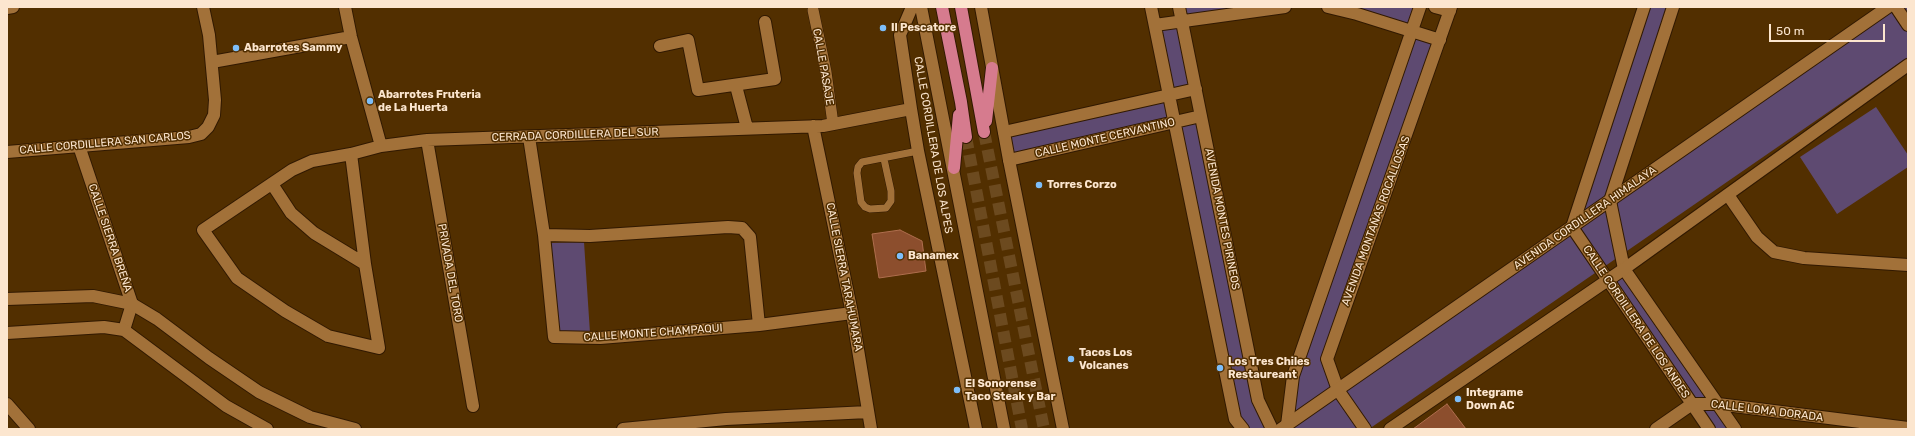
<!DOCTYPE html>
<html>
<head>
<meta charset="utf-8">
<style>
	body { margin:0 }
	#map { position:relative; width:1915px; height:436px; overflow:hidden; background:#522f00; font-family:Rubik,sans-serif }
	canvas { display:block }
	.frame { position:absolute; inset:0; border:8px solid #fce6cf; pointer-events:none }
	.scale { position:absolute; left:1769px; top:24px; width:116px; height:18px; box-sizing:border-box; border:2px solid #fce6cf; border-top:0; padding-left:5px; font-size:12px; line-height:14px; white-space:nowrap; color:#fce6cf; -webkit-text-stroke:3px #522f00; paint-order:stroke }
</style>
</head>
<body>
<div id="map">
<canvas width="1915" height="436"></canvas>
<div class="frame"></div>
<div class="scale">50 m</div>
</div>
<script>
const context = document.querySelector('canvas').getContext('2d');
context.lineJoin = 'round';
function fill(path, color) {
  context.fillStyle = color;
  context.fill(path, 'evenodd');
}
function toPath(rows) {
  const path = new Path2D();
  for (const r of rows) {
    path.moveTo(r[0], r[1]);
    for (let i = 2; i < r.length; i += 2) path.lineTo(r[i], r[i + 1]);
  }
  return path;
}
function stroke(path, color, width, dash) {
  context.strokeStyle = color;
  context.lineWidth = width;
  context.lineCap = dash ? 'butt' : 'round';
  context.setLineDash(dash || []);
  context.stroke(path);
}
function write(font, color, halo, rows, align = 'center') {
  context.font = font + ' Rubik,sans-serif';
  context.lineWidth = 3;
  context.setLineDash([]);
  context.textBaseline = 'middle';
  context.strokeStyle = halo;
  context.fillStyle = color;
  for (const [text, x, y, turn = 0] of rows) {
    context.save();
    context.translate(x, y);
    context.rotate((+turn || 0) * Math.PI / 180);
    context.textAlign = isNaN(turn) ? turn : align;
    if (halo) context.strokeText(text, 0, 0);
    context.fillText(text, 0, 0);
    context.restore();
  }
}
fill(toPath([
	[1179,7,1285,7,1182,22,1196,89,1169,95,1174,123,1201,116,1258,400,1272,429,1243,429,1174,123,1009,160,1004,132,1168,95,1155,25,1182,22],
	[1328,7,1420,7,1412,31,1440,40,1327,359,1338,390,1287,425,1293,376,1412,31],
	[1644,7,1673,7,1610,201,1572,227],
	[1899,7,1908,7,1908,57,1369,429,1288,429],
	[1876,107,1908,155,1908,167,1837,214,1800,157],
	[584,242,590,333,556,331,550,243],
	[1624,269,1735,429,1709,429,1607,280]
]), '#5e4a71');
const building = toPath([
	[900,230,922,241,926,271,879,278,872,234,900,230],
	[1447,404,1466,429,1413,429,1447,404]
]);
fill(building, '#8c4e2d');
stroke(building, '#af6e4d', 1);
stroke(toPath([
	[984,132,1044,429],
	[966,137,1022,429]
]), '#6c4a1f', 12, [12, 6]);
const service = toPath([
	[884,159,891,191,891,201,886,208,870,209,865,207,861,202,857,173,858,167,862,162,918,151]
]);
const pedestrian = toPath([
	[813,10,826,72,833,124]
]);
const minor = toPath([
	[345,7,351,37,381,146],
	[912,7,900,35,911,109,918,151,976,429],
	[1151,7,1235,419,1243,429],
	[1179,7,1258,400,1272,429],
	[1328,7,1357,14,1440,40],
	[1435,7,1450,11],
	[1644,7,1572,227,1709,429],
	[1673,7,1610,201,1624,269,1735,429],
	[1896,7,1908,25],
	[7,8,13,7],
	[1155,25,1285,7],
	[660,46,688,40,698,90,775,79,765,22],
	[212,62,351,37],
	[736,86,747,128],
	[813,126,852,313,871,429],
	[1004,132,1196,89],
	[529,137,544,235,554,337,600,338,759,325,852,313],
	[427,140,473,406],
	[79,146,132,304,124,330],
	[7,152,189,137,201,134,208,127,214,115,215,100,209,35,203,7],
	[351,154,365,264,379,348,328,336,285,311,237,278,203,230,292,170,312,161,351,154,381,146,427,140,823,126,911,109],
	[1009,160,1201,116],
	[272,184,291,213,314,233,365,264],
	[1728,195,1757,237,1774,252,1804,258,1908,265],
	[544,235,590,236,728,227,742,228,750,237,759,325],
	[7,404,29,429],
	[1287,425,1293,376,1420,7],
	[623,429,726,419,868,412],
	[1365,429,1338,390,1327,359,1451,7],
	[1656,429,1692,404,1718,404,1908,428]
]);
const tertiary = toPath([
	[7,299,93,296,132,304,157,319,209,358,259,392,310,417,355,429],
	[7,333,104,327,124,330,226,406,267,429]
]);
const secondary = toPath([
	[921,7,1004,429],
	[981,7,1009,160,1063,429],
	[1281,429,1888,7],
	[1390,429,1624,269,1908,65]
]);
const motorway = toPath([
	[942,7,961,102,966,137],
	[961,7,984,132],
	[986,121,992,68],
	[954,168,959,115]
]);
stroke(service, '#311900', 8);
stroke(pedestrian, '#311900', 12);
stroke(minor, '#311900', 14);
stroke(tertiary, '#311900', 14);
stroke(secondary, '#311900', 14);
stroke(motorway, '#311900', 14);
stroke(service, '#a27139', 7);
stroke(pedestrian, '#a27139', 11);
stroke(minor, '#a27139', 12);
stroke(tertiary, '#a27139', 12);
stroke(secondary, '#a27139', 12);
stroke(motorway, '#d67b8e', 12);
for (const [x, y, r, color] of [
	[883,28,4,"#7dbef9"],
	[236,48,4,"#7dbef9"],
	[370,101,4,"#7dbef9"],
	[1039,185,4,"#7dbef9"],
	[900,256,4,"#7dbef9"],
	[1071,359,4,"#7dbef9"],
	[1220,368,4,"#7dbef9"],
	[957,390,4,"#7dbef9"],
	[1458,399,4,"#7dbef9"]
]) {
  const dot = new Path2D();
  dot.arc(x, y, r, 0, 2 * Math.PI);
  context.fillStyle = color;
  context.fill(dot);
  stroke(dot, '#522f00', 1.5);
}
write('bold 11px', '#fce6cf', '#522f00', [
	["Il Pescatore",891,28],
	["Abarrotes Sammy",244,48],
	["Abarrotes Fruteria",378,95],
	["de La Huerta",378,108],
	["Torres Corzo",1047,185],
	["Banamex",908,256],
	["Tacos Los",1079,353],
	["Volcanes",1079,366],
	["Los Tres Chiles",1228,362],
	["Restaureant",1228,375],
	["El Sonorense",965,384],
	["Taco Steak y Bar",965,397],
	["Integrame",1466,393],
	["Down AC",1466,406]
], 'left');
write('11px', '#fce6cf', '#522f00', [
	["CALLE PASAJE",823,67,80],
	["CERRADA CORDILLERA DEL SUR",575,135,-2],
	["CALLE MONTE CERVANTINO",1105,138,-13],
	["CALLE CORDILLERA SAN CARLOS",105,143,-5],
	["CALLE CORDILLERA DE LOS ALPES",933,145,80],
	["AVENIDA CORDILLERA HIMALAYA",1585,218,-35],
	["AVENIDA MONTES PIRINEOS",1222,219,79],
	["AVENIDA MONTAÑAS ROCALLOSAS",1376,221,-70],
	["CALLE SIERRA BREÑA",110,238,71],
	["PRIVADA DEL TORO",450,273,80],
	["CALLE SIERRA TARAHUMARA",844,277,79],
	["CALLE CORDILLERA DE LOS ANDES",1636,322,56],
	["CALLE MONTE CHAMPAQUI",653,333,-4],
	["CALLE LOMA DORADA",1767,411,7]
]);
</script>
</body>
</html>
